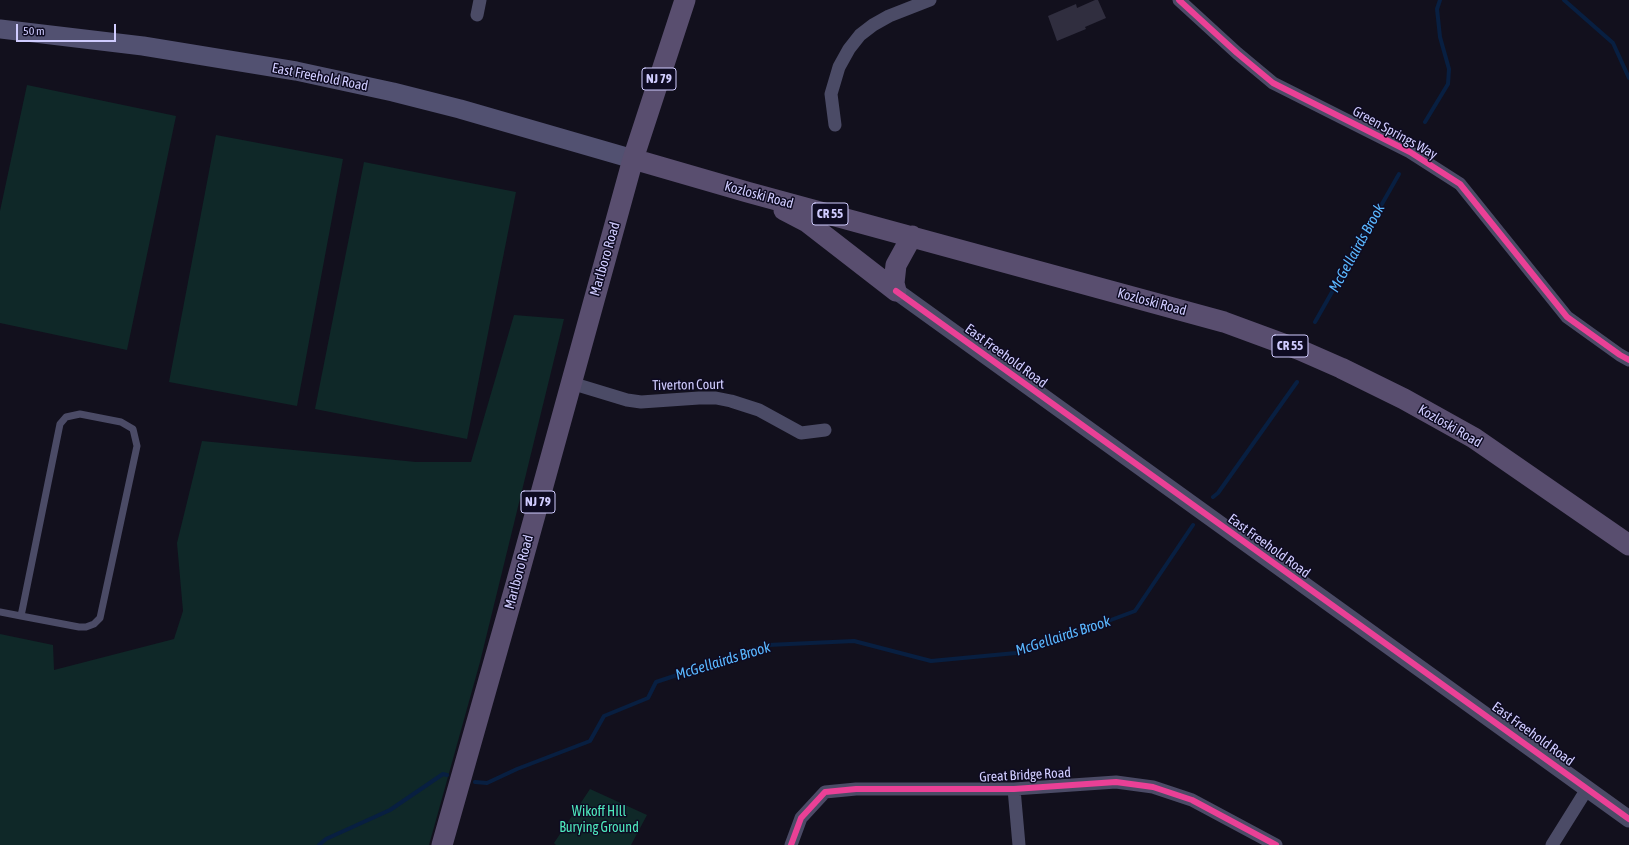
<!DOCTYPE html>
<html>
<head>
<meta charset="utf-8">
<style>
	body { margin:0 }
	#map { position:relative; width:1629px; height:845px; overflow:hidden; background:#12101d; font-family:"Asap Condensed",sans-serif }
	canvas { display:block }
	.scale { position:absolute; left:16px; top:24px; width:100px; height:18px; box-sizing:border-box; border:2px solid #d0ccff; border-top:0; padding-left:5px; font-size:12px; line-height:14px; white-space:nowrap; color:#d0ccff; -webkit-text-stroke:3px #0e0b22; paint-order:stroke }
</style>
</head>
<body>
<div id="map">
<canvas width="1629" height="845"></canvas>
<div class="scale">50 m</div>
</div>
<script>
const context = document.querySelector('canvas').getContext('2d');
context.lineJoin = 'round';
function fill(path, color) {
  context.fillStyle = color;
  context.fill(path, 'evenodd');
}
function toPath(rows) {
  const path = new Path2D();
  for (const r of rows) {
    path.moveTo(r[0], r[1]);
    for (let i = 2; i < r.length; i += 2) path.lineTo(r[i], r[i + 1]);
  }
  return path;
}
function stroke(path, color, width, dash) {
  context.strokeStyle = color;
  context.lineWidth = width;
  context.lineCap = dash ? 'butt' : 'round';
  context.setLineDash(dash || []);
  context.stroke(path);
}
function write(font, color, halo, rows, align = 'center') {
  context.font = font + ' "Asap Condensed",sans-serif';
  context.lineWidth = 3;
  context.setLineDash([]);
  context.textBaseline = 'middle';
  context.strokeStyle = halo;
  context.fillStyle = color;
  for (const [text, x, y, turn = 0] of rows) {
    context.save();
    context.translate(x, y);
    context.rotate((+turn || 0) * Math.PI / 180);
    context.textAlign = isNaN(turn) ? turn : align;
    if (halo) context.strokeText(text, 0, 0);
    context.fillText(text, 0, 0);
    context.restore();
  }
}
fill(toPath([
	[27,85,176,116,127,350,0,323,0,211],
	[216,135,343,159,297,406,169,382],
	[364,162,516,192,467,439,315,409],
	[514,315,564,319,480,662,429,845,0,845,0,634,53,645,54,670,174,639,183,611,177,543,202,441,416,462,471,462],
	[590,789,647,815,631,845,556,845,554,843]
]), '#0f2828');
stroke(toPath([
	[1564,0,1613,43,1629,78],
	[1425,122,1448,84,1449,69,1440,37,1437,9,1440,0],
	[1315,322,1399,174],
	[1213,497,1218,493,1297,382],
	[475,782,487,783,517,769,590,741,604,716,648,698,656,682,768,645,854,641,931,661,1016,653,1084,630,1135,611,1193,525],
	[319,845,326,839,390,810,443,774,447,775]
]), '#081f41', 4);
fill(toPath([
	[1095,0,1098,0,1106,18,1085,27,1086,29,1057,41,1048,16,1076,4,1077,8]
]), '#302e3f');
stroke(toPath([
	[0,612,21,616,79,627,86,627,94,624,100,618,137,446,133,429,121,422,80,414,66,417,60,424,21,616]
]), '#4b4b66', 7);
stroke(toPath([
	[1179,0,1237,53,1273,83,1410,152,1460,184,1567,317,1620,355,1629,360],
	[477,15,480,0],
	[835,125,831,94,839,67,849,49,860,35,873,25,889,16,930,0],
	[571,383,627,400,641,402,699,398,716,398,731,401,759,410,801,433,825,430],
	[1014,789,1019,845],
	[791,845,801,818,825,792,856,789,1014,789,1116,782,1153,787,1192,800,1276,845],
	[1552,845,1587,789]
]), '#4b4b66', 13);
stroke(toPath([
	[896,291,1629,819]
]), '#4b4b66', 17);
stroke(toPath([
	[0,29,143,46,296,71,393,92,460,109,633,159]
]), '#525171', 19);
stroke(toPath([
	[633,159,747,192,1224,322,1300,350,1341,368,1404,399,1474,438,1629,545],
	[784,210,807,222,896,291],
	[896,291,894,283,896,265,912,236],
	[442,845,516,584,633,159,685,0]
]), '#594e6f', 21);
stroke(toPath([
	[1179,0,1237,53,1273,83,1410,152,1460,184,1567,317,1620,355,1629,360],
	[896,291,1629,819],
	[791,845,801,818,825,792,856,789,1014,789,1116,782,1153,787,1192,800,1276,845]
]), '#ea4096', 6);
for (const [x, y, w] of [
	[659,79,34],
	[830,214,36],
	[1290,346,36],
	[538,502,34]
]) {
  const box = new Path2D();
  box.roundRect(x - w / 2, y - 11, w, 22, 3);
  context.fillStyle = '#0e0b22';
  context.fill(box);
  stroke(box, '#d0ccff', 1);
}
write('bold 13px', '#d0ccff', null, [
	["NJ 79",659,79],
	["CR 55",830,214],
	["CR 55",1290,346],
	["NJ 79",538,502]
]);
write('14px', '#d0ccff', '#0e0b22', [
	["East Freehold Road",320,77,11],
	["Green Springs Way",1395,133,29],
	["Kozloski Road",759,195,15],
	["Marlboro Road",605,259,-74],
	["Kozloski Road",1152,302,15],
	["East Freehold Road",1006,356,36],
	["Tiverton Court",688,385,-1],
	["Kozloski Road",1450,426,30],
	["East Freehold Road",1269,546,36],
	["Marlboro Road",519,572,-75],
	["East Freehold Road",1533,734,36],
	["Great Bridge Road",1025,775,-3]
]);
write('14px', '#4ee9bd', '#0e0b22', [
	["Wikoff HIll",599,812],
	["Burying Ground",599,828]
]);
write('italic 15px', '#5ab8ff', '#0e0b22', [
	["McGellairds Brook",1357,248,-61],
	["McGellairds Brook",1063,636,-18],
	["McGellairds Brook",723,661,-17]
]);
</script>
</body>
</html>
